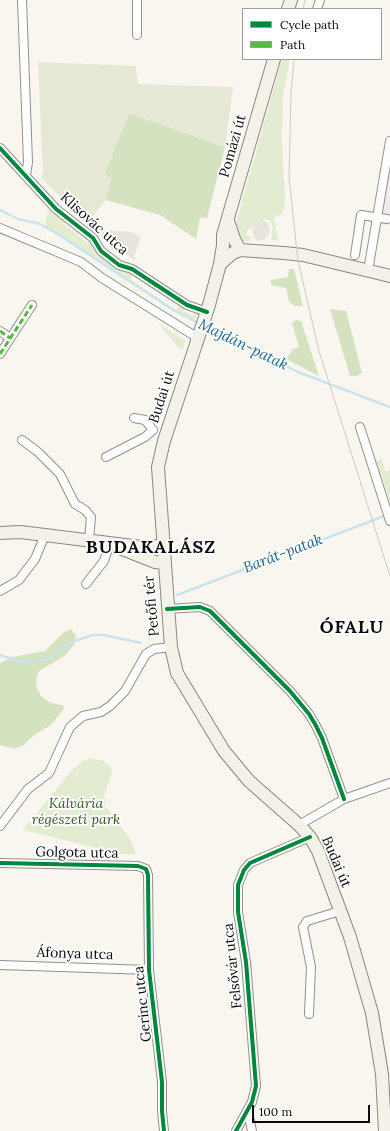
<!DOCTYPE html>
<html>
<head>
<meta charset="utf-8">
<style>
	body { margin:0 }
	#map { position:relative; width:390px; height:1131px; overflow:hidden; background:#f9f6ef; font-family:Lora,serif }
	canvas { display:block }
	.legend { position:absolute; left:242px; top:8px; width:140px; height:52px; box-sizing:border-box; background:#fff; border:1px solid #9d9d9d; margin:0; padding:5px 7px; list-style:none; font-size:12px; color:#0b0b0b }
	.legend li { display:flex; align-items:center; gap:8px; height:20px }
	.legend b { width:20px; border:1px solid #9d9d9d }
	.scale { position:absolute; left:252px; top:1105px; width:118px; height:18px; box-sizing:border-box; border:2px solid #0b0b0b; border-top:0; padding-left:5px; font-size:12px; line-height:14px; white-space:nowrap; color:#0b0b0b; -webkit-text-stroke:3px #fff; paint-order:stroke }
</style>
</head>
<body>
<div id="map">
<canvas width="390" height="1131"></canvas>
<ul class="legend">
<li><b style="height:5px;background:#00873e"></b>Cycle path</li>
<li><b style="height:5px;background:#58b947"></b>Path</li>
</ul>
<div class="scale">100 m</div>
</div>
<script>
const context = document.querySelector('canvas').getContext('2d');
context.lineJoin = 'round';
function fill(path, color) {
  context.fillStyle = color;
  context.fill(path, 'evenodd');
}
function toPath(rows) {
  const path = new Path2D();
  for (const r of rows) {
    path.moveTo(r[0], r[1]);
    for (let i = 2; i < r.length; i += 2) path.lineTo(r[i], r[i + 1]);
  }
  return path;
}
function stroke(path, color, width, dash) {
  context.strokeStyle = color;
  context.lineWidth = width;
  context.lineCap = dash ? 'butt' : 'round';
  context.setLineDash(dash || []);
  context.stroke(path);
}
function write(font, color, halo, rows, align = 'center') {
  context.font = font + ' Lora,serif';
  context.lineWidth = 4;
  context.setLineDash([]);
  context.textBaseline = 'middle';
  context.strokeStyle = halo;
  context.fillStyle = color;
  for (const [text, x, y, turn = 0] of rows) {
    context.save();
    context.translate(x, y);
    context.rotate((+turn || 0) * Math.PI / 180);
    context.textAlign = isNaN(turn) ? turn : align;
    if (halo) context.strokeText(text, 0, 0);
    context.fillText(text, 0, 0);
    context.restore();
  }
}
fill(toPath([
	[390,161,390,226,381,224]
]), '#f0eaec');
fill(toPath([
	[282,59,290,59,283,94,282,141,285,200,283,213,274,218,277,235,279,241,271,240,273,226,270,221,266,219,257,222,252,229,248,229,246,235,251,237,249,242,246,242,239,236,236,223],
	[48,209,65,221,64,224,87,243,90,240,96,252,108,262,117,269,133,274,130,279,176,310,179,305,185,308,184,311,193,316,195,313,197,314,194,320,176,311,45,225],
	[158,323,186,341,182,350,176,345],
	[382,459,385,471,390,470,390,502,376,461],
	[91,758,103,761,110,766,112,772,104,797,106,807,131,840,136,854,100,854,97,848,23,830,71,771,83,761]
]), '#e3ecd1');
fill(toPath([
	[129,113,225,147,207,218,200,218,196,239,160,215,106,200,111,178,104,175],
	[289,269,294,269,303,306,295,306,289,302,286,288,271,285,271,280,288,277],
	[330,309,346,311,362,373,357,376,350,376],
	[296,320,301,321,319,376,286,359,293,349,299,347,292,323],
	[71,629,76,636,74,645,64,656,39,671,36,680,37,689,42,697,49,702,64,706,63,710,51,725,34,735,24,745,15,749,0,745,0,663,12,657,45,651,63,633]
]), '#d4e2c0');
fill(toPath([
	[38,62,136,66,138,84,233,87,225,147,129,113,104,175,111,178,106,200,87,223,41,178,43,173]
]), '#e5e8d5');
fill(toPath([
	[261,220,268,223,270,232,264,240,257,241,253,235,253,229,255,224],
	[104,230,132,232,141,237,134,257,136,259,134,260,124,252,118,253,112,249,109,241,100,235]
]), '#e8e4db');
stroke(toPath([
	[0,210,18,219,40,224,56,233,175,311,200,324],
	[206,327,298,372,390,407],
	[177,595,387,515],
	[0,655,20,662,47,660,71,642,93,635,104,635,141,643]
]), '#c9e4ef', 2.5);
const street = toPath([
	[22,0,28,162,26,175],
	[137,0,137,35],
	[317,9,320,0],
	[0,148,56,209,93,238,101,251,119,265,132,269,187,305,207,312],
	[0,228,81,262,102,278,198,338],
	[355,255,361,215,387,219],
	[368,271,390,141],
	[0,331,10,338],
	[0,354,32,305],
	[134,418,145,420,153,430],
	[360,427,390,521],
	[22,440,38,452,60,474,75,504,85,510,91,517,89,540],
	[106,457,145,437,153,430],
	[86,584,104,561,110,543],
	[0,591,19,580,35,559,45,535],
	[167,609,200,607,210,611,290,691,309,714,315,724,322,738,344,799],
	[299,825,344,799,390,783],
	[0,826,28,789,49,773,70,727,83,716,101,712,110,706,125,691,146,654,154,649,171,647],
	[0,863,138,866,146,869,148,875,149,970,162,1082,162,1111,164,1131],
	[0,965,149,970],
	[309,1014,311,967,303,927,307,921,340,911],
	[248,1111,252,1131],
	[236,1131,252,1102,256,1086,246,962,238,912,238,885,244,870,250,863,310,837]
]);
const secondary = toPath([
	[288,9,291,0],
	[274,59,223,235,223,245,220,264,209,305,164,441,158,467,171,647,177,673,224,751,249,781,299,825,310,837,318,851,350,937,372,1013,382,1074,385,1131],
	[228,221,234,239,240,250],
	[220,264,233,253,240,250,284,253,303,255,390,276],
	[0,533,20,532,45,535,149,548,164,544],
	[122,549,155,562,164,563]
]);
stroke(street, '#92918e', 10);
stroke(secondary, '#898784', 14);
stroke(street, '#fefefd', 8);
stroke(secondary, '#f3f1e8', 12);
stroke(toPath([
	[303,9,305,0],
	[294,59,291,92,289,178,298,261,319,351,390,576]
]), '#d4c6c6', 1);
stroke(toPath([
	[0,331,10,338],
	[0,354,32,305]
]), '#58b947', 3, [6, 3]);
stroke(toPath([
	[0,148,56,209,93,238,101,251,119,265,132,269,187,305,207,312],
	[167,609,200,607,210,611,290,691,309,714,315,724,322,738,344,799],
	[0,863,138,866,146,869,148,875,149,970,162,1082,162,1111,164,1131],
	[236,1131,252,1102,256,1086,246,962,238,912,238,885,244,870,250,863,310,837]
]), '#00873e', 4);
write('14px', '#0b0b0b', '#fff', [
	["Pomázi út",233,146,-74],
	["Klisovác utca",94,224,42],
	["Budai út",162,397,-72],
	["Petőfi tér",152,606,-95],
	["Golgota utca",77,853,1],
	["Budai út",336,862,67],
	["Áfonya utca",75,954,2],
	["Felsővár utca",233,966,-96],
	["Gerinc utca",143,1004,-96]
]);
write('italic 14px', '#315b23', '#fff', [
	["Kálvária",76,804],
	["régészeti park",76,820]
]);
write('italic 15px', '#22648f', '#fff', [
	["Majdán-patak",243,345,26],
	["Barát-patak",283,554,-21]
]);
context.letterSpacing = '1px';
write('bold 18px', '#0b0b0b', '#fff', [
	["BUDAKALÁSZ",151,548],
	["ÓFALU",352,628]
]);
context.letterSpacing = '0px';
</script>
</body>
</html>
